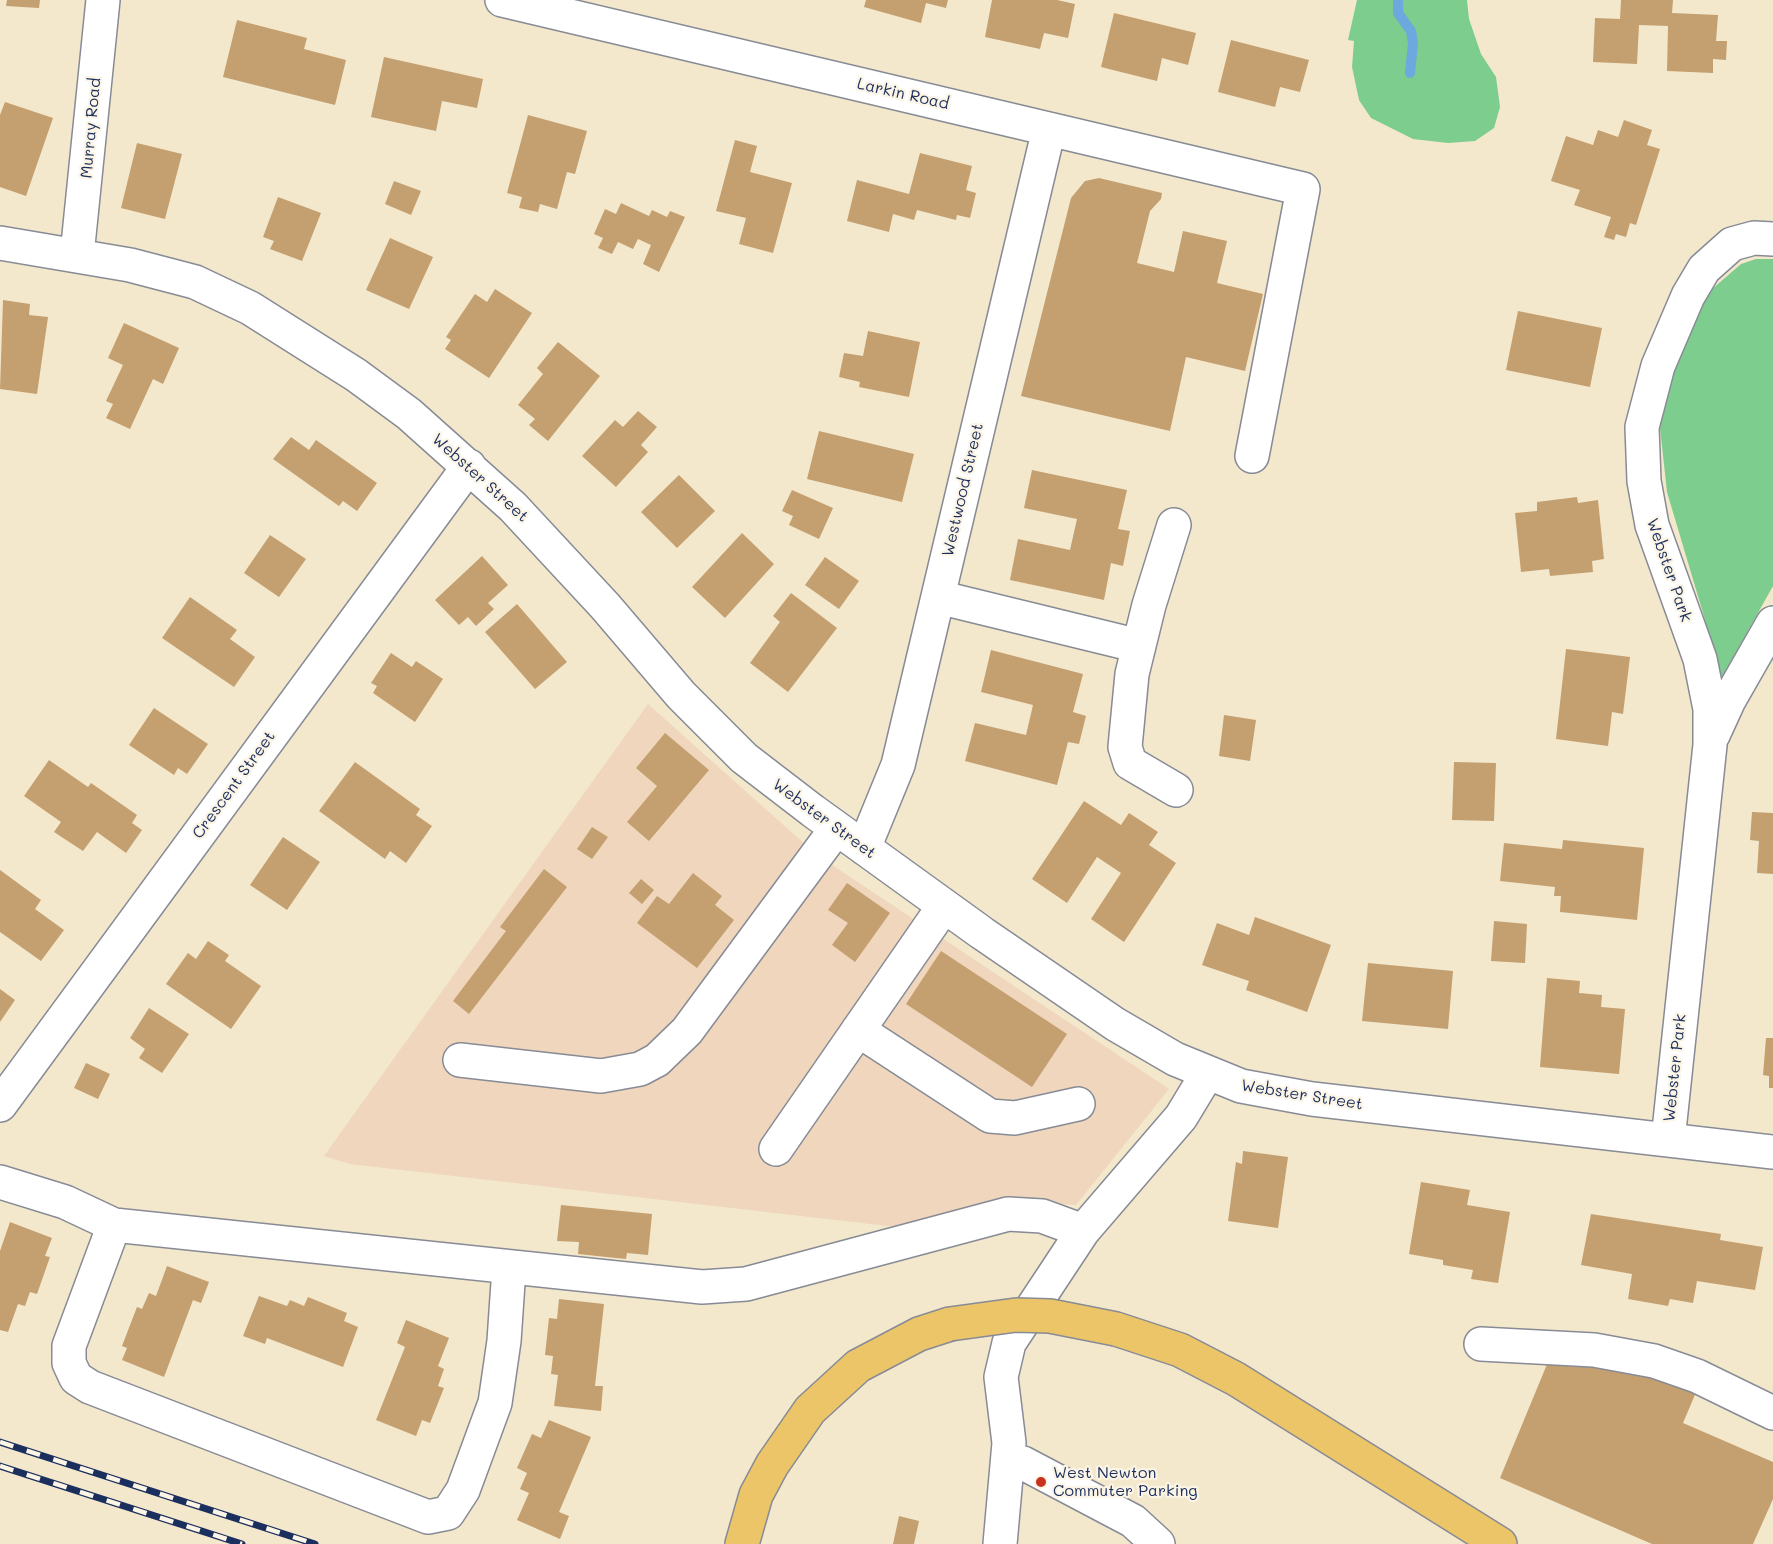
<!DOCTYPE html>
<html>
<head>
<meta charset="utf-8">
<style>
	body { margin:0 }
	canvas { display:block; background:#f3e7cc }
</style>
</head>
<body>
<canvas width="1773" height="1544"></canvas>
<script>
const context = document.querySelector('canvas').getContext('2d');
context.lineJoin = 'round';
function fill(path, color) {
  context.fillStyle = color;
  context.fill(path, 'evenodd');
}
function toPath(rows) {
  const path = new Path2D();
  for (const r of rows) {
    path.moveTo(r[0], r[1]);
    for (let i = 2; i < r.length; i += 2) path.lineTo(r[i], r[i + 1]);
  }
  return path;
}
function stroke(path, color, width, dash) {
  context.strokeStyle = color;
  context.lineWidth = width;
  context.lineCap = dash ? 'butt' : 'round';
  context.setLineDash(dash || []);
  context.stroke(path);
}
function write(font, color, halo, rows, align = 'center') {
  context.font = font + ' Mali,sans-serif';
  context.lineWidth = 4.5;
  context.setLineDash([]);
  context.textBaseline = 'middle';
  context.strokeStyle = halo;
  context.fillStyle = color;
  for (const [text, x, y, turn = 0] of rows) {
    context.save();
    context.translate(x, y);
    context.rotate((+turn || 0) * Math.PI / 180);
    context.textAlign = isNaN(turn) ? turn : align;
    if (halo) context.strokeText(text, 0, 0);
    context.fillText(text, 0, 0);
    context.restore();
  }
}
fill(toPath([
	[648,704,817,855,1169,1089,1076,1205,1027,1201,897,1227,350,1164,324,1156]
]), '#efd6bc');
fill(toPath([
	[1357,0,1467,0,1469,19,1481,54,1496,77,1500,107,1494,128,1475,141,1448,143,1413,139,1371,118,1359,100,1352,67,1354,41,1348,40],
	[1756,259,1773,259,1773,586,1722,677,1667,492,1660,428,1670,380,1692,324,1711,290,1741,264]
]), '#7dcd8e');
stroke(toPath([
	[1398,0,1398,13,1411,31,1413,43,1410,73]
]), '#6da8de', 10);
fill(toPath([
	[7,0,40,0,39,8,6,6],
	[866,0,948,0,946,8,926,3,921,23,864,7],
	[992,0,1057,0,1075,4,1068,38,1044,33,1040,49,985,37],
	[1621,0,1673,0,1672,13,1718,15,1716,41,1727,41,1726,60,1713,59,1713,73,1667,71,1668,26,1639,25,1637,64,1593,62,1595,18,1620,19],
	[1114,13,1196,33,1188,65,1162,58,1157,81,1101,67],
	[237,20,307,38,304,49,346,60,335,105,223,77],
	[1231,40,1309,60,1300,92,1280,87,1275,107,1218,92],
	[384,57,483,79,477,108,442,101,436,131,371,117],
	[5,102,53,118,26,196,0,187,0,115],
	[528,115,587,131,575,174,567,172,557,209,540,204,538,212,519,208,522,197,507,193],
	[1624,120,1652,130,1647,145,1660,149,1636,225,1630,223,1626,237,1616,234,1614,240,1604,237,1611,217,1574,205,1580,190,1551,181,1566,136,1593,145,1598,130,1618,137],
	[735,140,757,146,750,172,792,183,773,253,739,244,746,218,716,211],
	[137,143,182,154,165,219,121,208],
	[920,153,972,166,966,190,976,193,970,218,957,215,956,220,917,210,914,220,893,214,889,232,847,221,857,180,909,194],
	[1099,178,1162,193,1161,199,1150,211,1137,263,1174,272,1183,231,1227,241,1217,283,1263,294,1245,371,1186,357,1170,431,1021,396,1071,198,1085,181],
	[394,181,421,191,411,215,385,204],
	[278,197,321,213,302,261,270,249,274,241,263,237],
	[621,203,649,216,652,210,667,217,670,211,685,217,659,272,643,264,651,245,638,239,633,249,618,242,612,254,598,248,603,238,594,234,605,209,616,214],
	[390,238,433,257,409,309,366,290],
	[495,289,532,313,489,378,445,349,451,340,446,337,475,294,487,302],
	[3,300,30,304,29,315,48,317,37,394,0,389],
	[1518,311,1602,328,1590,387,1506,370],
	[124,323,179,348,163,384,153,379,130,429,106,418,113,404,106,401,123,365,108,358],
	[868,331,920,342,909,397,859,387,860,382,839,377,844,353,863,356],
	[558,342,600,376,548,441,529,425,535,419,518,405,543,374,537,368],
	[638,411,657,427,641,445,648,452,616,487,582,456,615,420,623,427],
	[819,431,914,454,902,502,807,479],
	[291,437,309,450,316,440,377,483,357,511,343,501,339,506,273,459],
	[1032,470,1127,490,1118,529,1130,531,1123,566,1111,563,1104,600,1010,580,1018,539,1070,550,1077,519,1024,508],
	[679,475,715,511,677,548,641,512],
	[792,490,833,508,819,539,789,525,793,516,782,511],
	[1577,497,1578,503,1598,500,1604,559,1592,561,1593,572,1550,576,1549,569,1521,572,1515,513,1537,511,1537,502],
	[742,533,774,564,725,618,692,587],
	[270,535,306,559,279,597,244,573],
	[482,556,508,585,488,603,494,609,476,626,468,617,459,625,435,600],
	[825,557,859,581,839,609,805,585],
	[791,593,837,628,788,692,750,663,780,622,773,616],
	[190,597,237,630,230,639,255,657,234,687,162,638],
	[517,604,567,662,535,689,485,632],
	[1566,649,1630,657,1623,714,1612,712,1608,746,1556,739],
	[991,650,1083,674,1073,712,1086,716,1079,744,1068,742,1057,785,965,761,975,723,1026,735,1033,705,981,692],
	[391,653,412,667,416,661,443,679,415,722,373,693,377,686,371,683],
	[154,708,208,744,187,774,178,768,174,775,129,745],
	[1224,715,1256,720,1250,761,1219,756],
	[665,733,709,770,649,841,627,822,657,786,636,768],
	[49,760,88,787,91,783,137,815,132,823,142,830,126,853,97,832,83,851,54,832,61,822,24,796],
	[355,762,420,809,416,815,432,826,406,863,390,851,385,859,319,811],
	[1454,762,1496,763,1494,821,1452,820],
	[1084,801,1121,825,1129,813,1158,832,1149,845,1176,863,1124,942,1091,919,1121,873,1097,857,1067,903,1032,879],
	[1752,812,1773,813,1773,874,1757,873,1759,841,1750,840],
	[592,827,608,837,592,859,577,849],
	[283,837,320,862,287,910,250,885],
	[1563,840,1644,848,1637,920,1560,912,1561,896,1554,896,1555,887,1500,881,1504,843,1562,849],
	[544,869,567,887,469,1014,453,1001,506,931,500,927],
	[0,870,41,900,35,909,64,930,41,961,0,932],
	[693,873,722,896,715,905,734,920,697,968,637,923,657,896,669,904],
	[641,879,654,890,642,904,629,893],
	[847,883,890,913,855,962,832,945,848,923,828,910],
	[1255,917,1331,945,1307,1012,1246,990,1249,981,1202,965,1217,923,1249,935],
	[1494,921,1527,924,1525,963,1491,961],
	[208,941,229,955,225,961,261,986,231,1029,166,984,188,953,196,959],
	[941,951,1067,1034,1032,1087,906,1004],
	[1368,963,1453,971,1448,1029,1362,1021],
	[1547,978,1580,981,1579,993,1602,995,1601,1007,1625,1009,1619,1074,1540,1067],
	[0,989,15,1000,0,1022],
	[149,1008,189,1034,162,1073,139,1058,145,1049,130,1038],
	[1766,1038,1773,1038,1773,1088,1769,1088,1769,1076,1763,1075],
	[86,1063,110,1074,98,1099,74,1088],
	[1243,1151,1288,1157,1278,1228,1228,1221,1236,1162,1242,1164],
	[1421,1182,1470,1190,1467,1205,1510,1212,1498,1283,1471,1279,1473,1270,1443,1265,1443,1260,1409,1254],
	[561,1205,652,1214,648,1255,627,1253,626,1259,578,1254,579,1242,557,1241],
	[1591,1214,1721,1234,1720,1240,1763,1247,1755,1290,1697,1281,1693,1303,1670,1299,1668,1306,1628,1299,1632,1274,1581,1265],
	[10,1222,52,1238,45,1256,50,1257,37,1294,30,1292,25,1306,18,1304,8,1332,0,1330,0,1251],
	[167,1266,209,1282,201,1303,193,1300,164,1377,122,1360,127,1348,122,1346,137,1307,142,1309,149,1293,156,1296],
	[259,1296,287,1306,290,1300,304,1306,308,1297,347,1313,344,1321,358,1327,343,1367,267,1338,265,1344,243,1336],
	[559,1299,604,1304,595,1386,603,1386,601,1411,554,1406,558,1375,551,1374,553,1356,545,1355,549,1318,557,1319],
	[406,1320,449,1338,438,1366,444,1369,438,1386,444,1388,430,1423,422,1420,416,1436,376,1420,405,1347,397,1343],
	[1550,1357,1638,1366,1697,1390,1683,1423,1773,1462,1773,1499,1753,1544,1652,1544,1500,1478],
	[549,1420,591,1437,559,1512,569,1516,560,1539,517,1520,529,1493,520,1489,527,1473,517,1468,532,1434,541,1438],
	[899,1516,919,1521,914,1544,893,1544]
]), '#c4a070');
const minor = toPath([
	[502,0,1303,189,1252,456],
	[0,243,130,265,195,282,250,308,356,375,409,414,513,507,605,606,681,695,744,758,813,811,982,933,1115,1024,1175,1059,1241,1086,1312,1099,1773,1152],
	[77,255,103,0],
	[1174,525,1149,605,1132,674,1125,747,1130,763,1176,790],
	[938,597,1139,646],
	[1713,735,1729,700,1773,623],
	[864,848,898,765,1049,129],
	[858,1030,990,1116,1015,1118,1078,1104],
	[460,1060,601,1076,640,1069,657,1060,687,1031,836,829],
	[0,1105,469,466],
	[1668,1140,1710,745,1710,709,1700,659,1652,525,1644,481,1642,427,1658,366,1688,296,1704,269,1732,244,1754,238,1773,239],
	[776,1149,944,906],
	[0,1182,65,1202,114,1225,702,1287,746,1284,1008,1214,1042,1216,1083,1231],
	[114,1225,69,1346,69,1363,76,1378,90,1387,428,1517,448,1513,463,1490,495,1403,504,1341,509,1268],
	[1481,1344,1594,1350,1654,1361,1697,1376,1773,1413],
	[1008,1462,1023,1463,1133,1521,1158,1544],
	[1000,1544,1009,1443,1001,1377,1009,1343,1083,1231,1181,1117,1207,1074]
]);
const highway = toPath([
	[1116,1329,1180,1350,1236,1379,1500,1544],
	[742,1544,756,1495,772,1465,810,1410,858,1366,919,1334,950,1324]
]);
stroke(minor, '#878b95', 36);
stroke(highway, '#878b95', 36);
stroke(minor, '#fff', 33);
stroke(highway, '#edc569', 33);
const rail = toPath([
	[0,1442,315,1544],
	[0,1466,242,1544]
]);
stroke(rail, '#1b2f5e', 7);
stroke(rail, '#fcf5e5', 4.5, [14]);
const highwayBridge = toPath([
	[950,1324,1016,1315,1050,1316,1116,1329]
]);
stroke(highwayBridge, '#878b95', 36, []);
stroke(highwayBridge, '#edc569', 33);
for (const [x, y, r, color] of [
	[1041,1482,6,"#c8321e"]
]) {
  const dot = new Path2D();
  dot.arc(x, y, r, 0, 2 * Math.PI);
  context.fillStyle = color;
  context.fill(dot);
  stroke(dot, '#fcf5e5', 2);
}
write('16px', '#1b2f5e', '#fcf5e5', [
	["Larkin Road",903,94,13],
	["Murray Road",91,128,-85],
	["Webster Street",480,478,42],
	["Westwood Street",963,490,-77],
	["Webster Park",1669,570,71],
	["Crescent Street",234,785,-54],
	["Webster Street",824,819,36],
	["Webster Park",1675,1068,-84],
	["Webster Street",1302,1095,9]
]);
write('16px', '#1b2f5e', '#fcf5e5', [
	["West Newton",1053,1473],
	["Commuter Parking",1053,1491]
], 'left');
</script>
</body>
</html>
